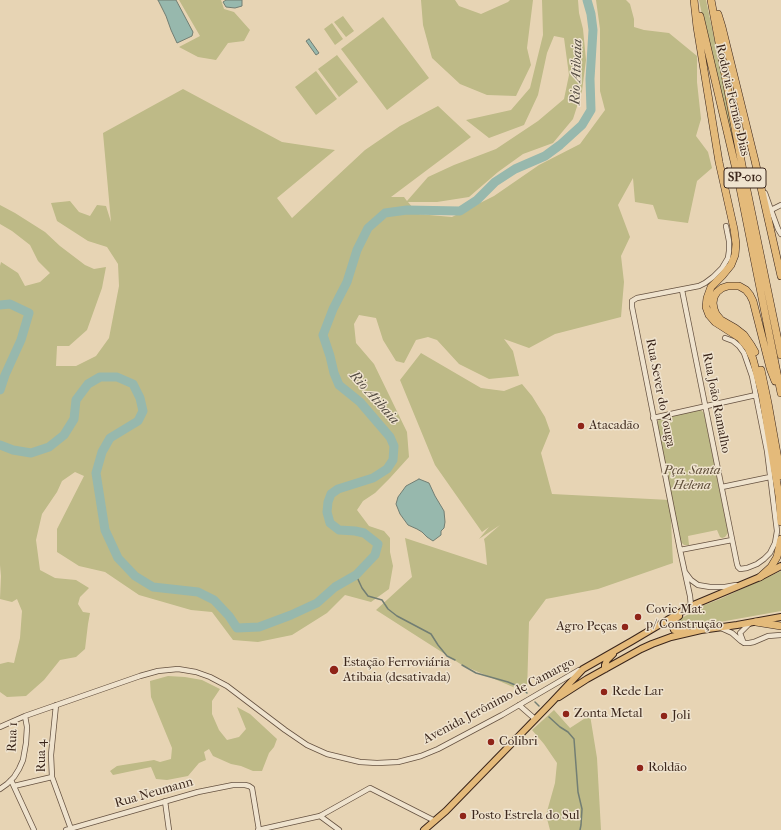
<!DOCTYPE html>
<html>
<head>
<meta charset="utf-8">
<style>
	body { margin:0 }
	canvas { display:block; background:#e7d4b4 }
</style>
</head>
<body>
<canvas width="781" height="830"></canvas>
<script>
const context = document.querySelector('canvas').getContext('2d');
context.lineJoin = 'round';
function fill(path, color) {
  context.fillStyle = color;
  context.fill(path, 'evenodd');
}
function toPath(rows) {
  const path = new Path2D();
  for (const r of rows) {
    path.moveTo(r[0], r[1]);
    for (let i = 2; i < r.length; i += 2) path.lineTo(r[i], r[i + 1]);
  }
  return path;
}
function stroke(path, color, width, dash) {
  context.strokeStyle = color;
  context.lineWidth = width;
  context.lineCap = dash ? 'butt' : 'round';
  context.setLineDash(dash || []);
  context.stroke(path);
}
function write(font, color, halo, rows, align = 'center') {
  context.font = font + ' "IM FELL French Canon",serif';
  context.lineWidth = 3;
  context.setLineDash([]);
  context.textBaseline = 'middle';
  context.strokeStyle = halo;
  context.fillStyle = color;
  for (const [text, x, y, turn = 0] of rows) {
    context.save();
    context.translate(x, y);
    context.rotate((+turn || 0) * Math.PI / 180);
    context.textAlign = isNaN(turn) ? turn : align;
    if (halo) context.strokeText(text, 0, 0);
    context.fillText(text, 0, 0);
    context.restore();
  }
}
fill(toPath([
	[179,0,221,0,224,9,234,12,250,30,244,41,228,43,216,60,198,57,179,47,200,36],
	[421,0,455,0,459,6,481,14,508,2,510,0,533,0,527,48,531,65,516,96,487,95,460,84,432,58,423,25],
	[542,0,578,0,579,13,583,29,586,60,582,91,573,119,553,143,523,154,498,172,469,197,437,202,408,202,418,214,452,217,494,196,539,165,580,144,605,110,600,91,600,29,596,0,626,0,630,4,634,19,634,27,644,30,669,33,697,56,697,82,701,119,696,136,708,152,712,168,697,181,688,223,658,219,653,205,635,202,633,178,618,205,630,237,621,256,624,282,621,317,555,334,529,348,504,339,513,351,519,376,489,379,459,364,437,340,428,337,416,340,404,363,396,361,383,340,376,318,359,315,354,324,356,343,374,364,407,432,409,457,390,478,375,493,363,501,357,510,369,526,384,531,390,538,390,552,393,566,389,589,371,602,345,595,327,613,292,635,258,642,233,640,212,612,191,610,139,595,105,572,79,566,57,552,57,529,84,476,75,472,62,481,57,492,42,514,36,540,40,570,55,578,76,580,89,588,80,597,78,604,83,612,90,613,88,624,85,649,76,657,60,660,44,680,26,696,7,697,0,692,0,664,8,662,14,663,20,638,22,611,17,599,12,602,0,599,1,576,0,565,0,266,1,262,18,273,25,286,40,282,50,273,38,261,30,245,12,231,0,224,0,205,15,213,45,232,60,246,85,265,94,269,106,267,102,288,87,330,69,346,57,346,56,366,76,366,96,356,109,338,119,286,118,264,107,247,88,241,57,221,51,203,70,201,79,212,90,216,97,205,106,206,111,222,103,133,183,89,282,142,335,150,277,198,292,218,365,150,400,126,438,106,471,137,391,197,404,197,407,201,428,177,454,165,496,149,538,121,564,99,569,75,564,38,554,36,547,53,538,95,524,125,489,138,466,120,511,110,530,88,543,35],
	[699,0,706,0,721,70,742,181,708,44],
	[343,16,354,31,346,37,334,22],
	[383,17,429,78,387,110,341,49],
	[332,23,343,39,335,45,324,29],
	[337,55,358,82,339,97,318,69],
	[316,71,337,99,316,115,295,87],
	[421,353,481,388,504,391,522,384,532,396,545,417,550,431,541,453,552,494,670,500,673,563,598,589,546,599,529,622,527,693,462,665,376,610,412,577,405,538,487,565,485,544,484,539,500,525,479,539,489,527,482,532,435,465,400,380],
	[698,410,701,410,704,413,728,533,725,537,722,538,720,537,717,530,688,536,689,545,684,545,680,541,657,424,658,421,660,417],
	[781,571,781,611,681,629,677,628,677,621,702,606,720,599],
	[168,676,185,677,202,680,220,689,212,701,212,714,219,730,227,740,239,737,246,729,237,707,250,714,277,739,274,747,269,753,262,771,253,771,241,766,231,764,213,756,209,749,204,752,206,760,199,763,188,776,167,780,156,779,151,767,113,775,110,771,117,766,154,760,160,762,171,759,172,748,151,697,150,681],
	[554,710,570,728,590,715,597,758,601,830,550,830,546,815,555,783,557,763,544,744,532,730]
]), '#beba87');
const water = toPath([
	[158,0,176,0,193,32,192,36,177,43,171,30,166,16,158,0],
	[226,0,242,0,242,6,235,8,226,7,223,2,226,0],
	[309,39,319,53,316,55,306,41,309,39],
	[419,479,429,483,435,496,444,511,445,522,444,528,441,531,441,535,433,541,427,537,422,532,417,529,408,525,400,514,396,504,398,497,406,486,419,479]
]);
fill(water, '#97b8ad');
stroke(water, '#727e73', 1);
stroke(toPath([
	[356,575,362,588,368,596,382,600,388,609,397,616,431,634,438,645,447,656,455,660],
	[462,665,476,673,508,682,520,687,527,693],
	[535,702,539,706],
	[549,717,560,727,568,732,574,739,578,792,582,809,581,825,580,830]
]), '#727e73', 1.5);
stroke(toPath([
	[0,305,10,304,29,313,21,340,5,375,0,390],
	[0,445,13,450,31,453,49,447,64,435,74,419,76,400,88,384,100,377,117,377,133,384,140,398,143,411,138,421,110,438,102,452,96,473,105,530,118,558,135,576,153,587,198,592,214,600,229,616,237,628,259,627,291,615,317,603,335,587,356,575,375,555,378,544,364,533,355,531,339,530,330,523,327,512,328,502,331,494,338,489,373,478,387,469,393,460,394,446,390,437,360,402,339,385,334,373,330,356,323,335,333,309,347,282,357,250,368,228,385,213,407,210,460,211,477,200,495,182,515,169,545,156,560,145,582,125,591,110,590,79,593,30,591,14,587,0]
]), '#97b8ad', 9);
const minor = toPath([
	[765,193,771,210,778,229,781,234],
	[771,210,781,205],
	[682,290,737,564,738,567,740,569,747,568,757,564,764,559,770,553,775,543,777,531,767,451,752,376,744,353,739,346,733,341,725,338],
	[653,418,756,395],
	[722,487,770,477],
	[680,550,732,540],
	[685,572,691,580,698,585,710,587,725,587,736,585],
	[691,606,690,596,680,550,632,307,632,301,637,298,699,286,705,283,713,277,722,268,728,258,729,251,729,241,726,226],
	[721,628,732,633,741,641,744,643,749,643,754,642,768,636,781,635],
	[743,641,740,633,750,623],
	[56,705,51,755,52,777,71,829],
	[519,705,535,719],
	[0,727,25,716,140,676,158,671,178,669,196,672,210,677,227,686,285,730,307,745,327,754,360,762,377,763,398,762,421,756,438,749,502,715,579,670],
	[11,780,34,830],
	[14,786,52,777],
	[0,789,7,784,14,777,19,769,23,760,26,743,27,727,25,716],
	[165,801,169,830],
	[320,816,339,830],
	[66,830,198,792,233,785,245,785,249,786,252,788,259,830],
	[258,830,320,816,370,788,435,821]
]);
const major = toPath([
	[679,616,675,619,673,623,673,627,674,630,677,631,686,630],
	[605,669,605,665,607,660,613,654],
	[559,697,587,679,641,649,652,644,671,637,701,630,737,625,781,617],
	[424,830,446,811,551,703,583,669,632,641,691,606,760,577,781,566]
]);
const highway = toPath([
	[694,0,697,27,719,162,734,229,736,244,735,255,731,265,722,276,711,287,707,298,706,307,709,315,715,322,740,338,748,348,753,359,762,394,779,496,781,522],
	[711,0,744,176,781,355],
	[718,14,722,27,755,161,781,276],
	[700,16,738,178,781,393],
	[755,352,751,345,744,335,735,328,721,320,716,314,714,309,713,303,714,297,717,292,722,288,728,286,739,286,746,290,750,295,753,301,770,368,775,381],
	[761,370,768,403,781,476],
	[760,577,771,567,777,557,781,539],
	[756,622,781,626]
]);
stroke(minor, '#665241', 6);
stroke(major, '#3b261b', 8);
stroke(highway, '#3b261b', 8);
stroke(minor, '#efe3ce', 4.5);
stroke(major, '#e4ba7a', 6);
stroke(highway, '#e4ba7a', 7);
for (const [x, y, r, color] of [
	[581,426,4,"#8f2418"],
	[638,617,4,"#8f2418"],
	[625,627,4,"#8f2418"],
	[334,670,5,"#8f2418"],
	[604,692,4,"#8f2418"],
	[566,714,4,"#8f2418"],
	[664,716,4,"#8f2418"],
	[491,742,4,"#8f2418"],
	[640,768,4,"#8f2418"],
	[463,816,4,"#8f2418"]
]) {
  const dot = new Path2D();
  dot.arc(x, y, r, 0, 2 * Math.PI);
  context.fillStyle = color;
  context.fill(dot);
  stroke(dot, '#efe3ce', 1.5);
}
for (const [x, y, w] of [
	[745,178,42]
]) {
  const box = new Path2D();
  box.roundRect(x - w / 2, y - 10, w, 20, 3);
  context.fillStyle = '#efe3ce';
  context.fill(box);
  stroke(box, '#3b261b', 1);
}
write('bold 12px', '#3b261b', null, [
	["SP-010",745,178]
]);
write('13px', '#3b261b', '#efe3ce', [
	["Rodovia Fernão Dias",732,100,77],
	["Rua Sever do Vouga",660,393,79],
	["Rua João Ramalho",716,403,79],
	["Avenida Jerônimo de Camargo",499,701,-28],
	["Rua 1",13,737,-87],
	["Rua 4",42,756,-90],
	["Rua Neumann",154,793,-16]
]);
write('13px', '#3b261b', '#efe3ce', [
	["Atacadão",589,426],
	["Covic Mat.",646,610],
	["p/ Construção",646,625],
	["Agro Peças",617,627,"right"],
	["Estação Ferroviária",343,663],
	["Atibaia (desativada)",343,678],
	["Rede Lar",612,692],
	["Zonta Metal",574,714],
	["Joli",672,716],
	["Colibri",499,742],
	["Roldão",648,768],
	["Posto Estrela do Sul",471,816]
], 'left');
write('italic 13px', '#5c4b36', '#efe3ce', [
	["Pça. Santa",692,471],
	["Helena",692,486]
]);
write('italic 14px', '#524a40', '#efe3ce', [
	["Rio Atibaia",577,72,-88],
	["Rio Atibaia",374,398,48]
]);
</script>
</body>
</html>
